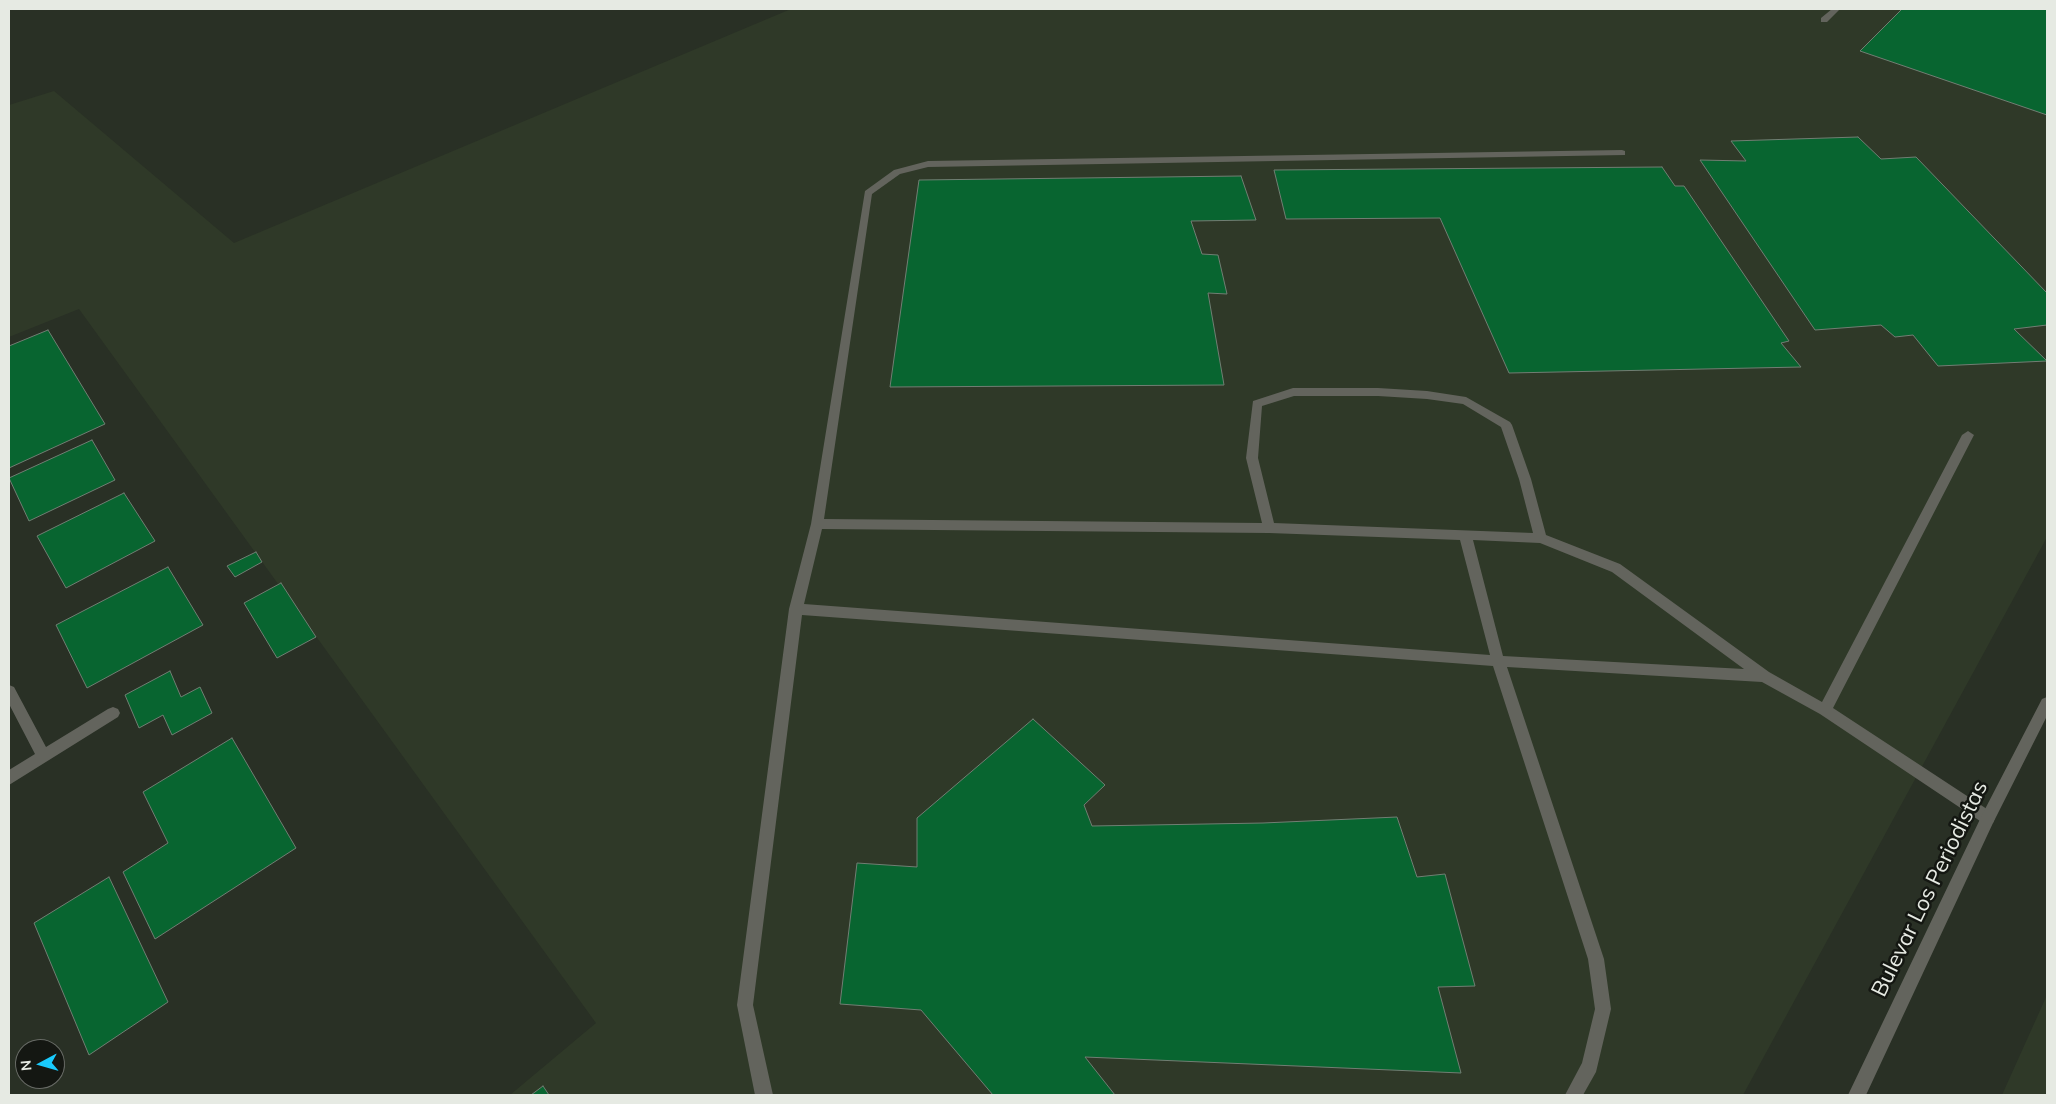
<!DOCTYPE html>
<html>
<head>
<meta charset="utf-8">
<style>
	body { margin:0 }
	#map { position:relative; width:2056px; height:1104px; overflow:hidden; background:#293025; font-family:Mulish,sans-serif }
	canvas { display:block }
	.frame { position:absolute; inset:0; border:10px solid #e6eae3; pointer-events:none }
	.north { position:absolute; left:15px; top:1039px; width:50px; height:50px; box-sizing:border-box; background:#141712; border:1px solid #686b66; border-radius:50%; rotate:264deg; font-size:14px; font-weight:700; line-height:20px; text-align:center; color:#e6eae3 }
	.north::after { content:''; display:block; margin:auto; width:18px; height:22px; background:#19cafc; clip-path:polygon(50% 0,100% 100%,50% 72%,0 100%) }
</style>
</head>
<body>
<div id="map">
<canvas width="2056" height="1104"></canvas>
<div class="frame"></div>
<div class="north">N</div>
</div>
<script>
const context = document.querySelector('canvas').getContext('2d');
context.lineJoin = 'round';
function fill(path, color) {
  context.fillStyle = color;
  context.fill(path, 'evenodd');
}
function toPath(rows) {
  const path = new Path2D();
  for (const r of rows) {
    path.moveTo(r[0], r[1]);
    for (let i = 2; i < r.length; i += 2) path.lineTo(r[i], r[i + 1]);
  }
  return path;
}
function stroke(path, color, width, dash) {
  context.strokeStyle = color;
  context.lineWidth = width;
  context.lineCap = dash ? 'butt' : 'round';
  context.setLineDash(dash || []);
  context.stroke(path);
}
function write(font, color, halo, rows, align = 'center') {
  context.font = font + ' Mulish,sans-serif';
  context.lineWidth = 5;
  context.setLineDash([]);
  context.textBaseline = 'middle';
  context.strokeStyle = halo;
  context.fillStyle = color;
  for (const [text, x, y, turn = 0] of rows) {
    context.save();
    context.translate(x, y);
    context.rotate((+turn || 0) * Math.PI / 180);
    context.textAlign = isNaN(turn) ? turn : align;
    if (halo) context.strokeText(text, 0, 0);
    context.fillText(text, 0, 0);
    context.restore();
  }
}
fill(toPath([
	[791,9,2047,9,2047,537,1743,1095,510,1095,596,1023,79,309,9,337,9,105,54,91,234,243],
	[2047,995,2047,1095,2002,1095]
]), '#2f3928');
const building = toPath([
	[1902,9,2047,9,2047,115,1860,51,1902,9],
	[1858,137,1881,159,1916,157,2047,293,2047,325,2014,329,2047,361,1938,366,1913,335,1895,337,1881,325,1815,330,1700,160,1746,161,1731,141,1858,137],
	[1662,167,1675,186,1684,186,1789,341,1781,343,1801,367,1509,373,1440,218,1286,219,1274,170,1662,167],
	[1241,176,1256,220,1191,221,1202,254,1218,255,1227,294,1208,293,1224,385,890,387,919,180,1241,176],
	[48,330,105,424,9,468,9,346,48,330],
	[92,440,115,480,29,521,9,478,92,440],
	[124,493,155,541,66,588,37,536,124,493],
	[256,552,262,562,235,577,227,566,256,552],
	[168,567,203,625,87,688,56,625,168,567],
	[281,583,316,637,277,658,244,603,281,583],
	[170,671,181,697,200,687,212,713,172,735,163,715,139,728,125,695,170,671],
	[1033,719,1105,785,1084,805,1092,826,1263,823,1397,817,1417,877,1445,874,1475,986,1438,987,1461,1073,1085,1057,1115,1095,993,1095,921,1010,840,1004,857,863,917,867,917,818,1033,719],
	[232,738,296,848,155,939,123,872,168,843,143,792,232,738],
	[109,877,168,1002,89,1055,34,923,109,877],
	[543,1086,549,1095,531,1095,543,1086]
]);
fill(building, '#086530');
stroke(building, '#717e73', 1);
fill(toPath([
	[1832,9,1840,9,1827,22,1821,22,1821,18,1832,9],
	[1622,150,1625,151,1625,155,928,167,900,174,872,194,824,519,1262,523,1246,458,1253,401,1293,388,1378,388,1427,391,1466,397,1510,422,1512,425,1531,479,1546,535,1620,564,1769,672,1822,702,1962,435,1968,431,1974,435,1833,708,1993,813,1995,818,1993,823,1988,825,1983,823,1820,714,1762,682,1507,667,1604,959,1611,1009,1596,1072,1583,1095,1565,1095,1582,1063,1595,1009,1588,959,1493,666,802,615,753,1005,773,1095,755,1095,737,1005,789,609,811,524,865,191,894,170,928,161,1622,150],
	[1294,396,1378,396,1427,399,1463,404,1501,427,1519,479,1533,533,1274,523,1258,458,1262,406,1294,396],
	[822,529,1269,533,1460,540,1490,655,804,604,822,529],
	[1473,540,1540,543,1612,572,1744,669,1503,656,1473,540],
	[9,685,14,687,46,747,108,709,113,707,118,709,120,713,118,717,9,785,9,770,35,754,9,704,9,685]
]), '#63645d');
fill(toPath([
	[2047,697,2047,716,1993,823,1866,1095,1848,1095,1983,813,2042,699,2047,697]
]), '#63645d');
write('22px', '#e6eae3', '#141712', [
	["Bulevar Los Periodistas",1930,889,-64]
]);
</script>
</body>
</html>
